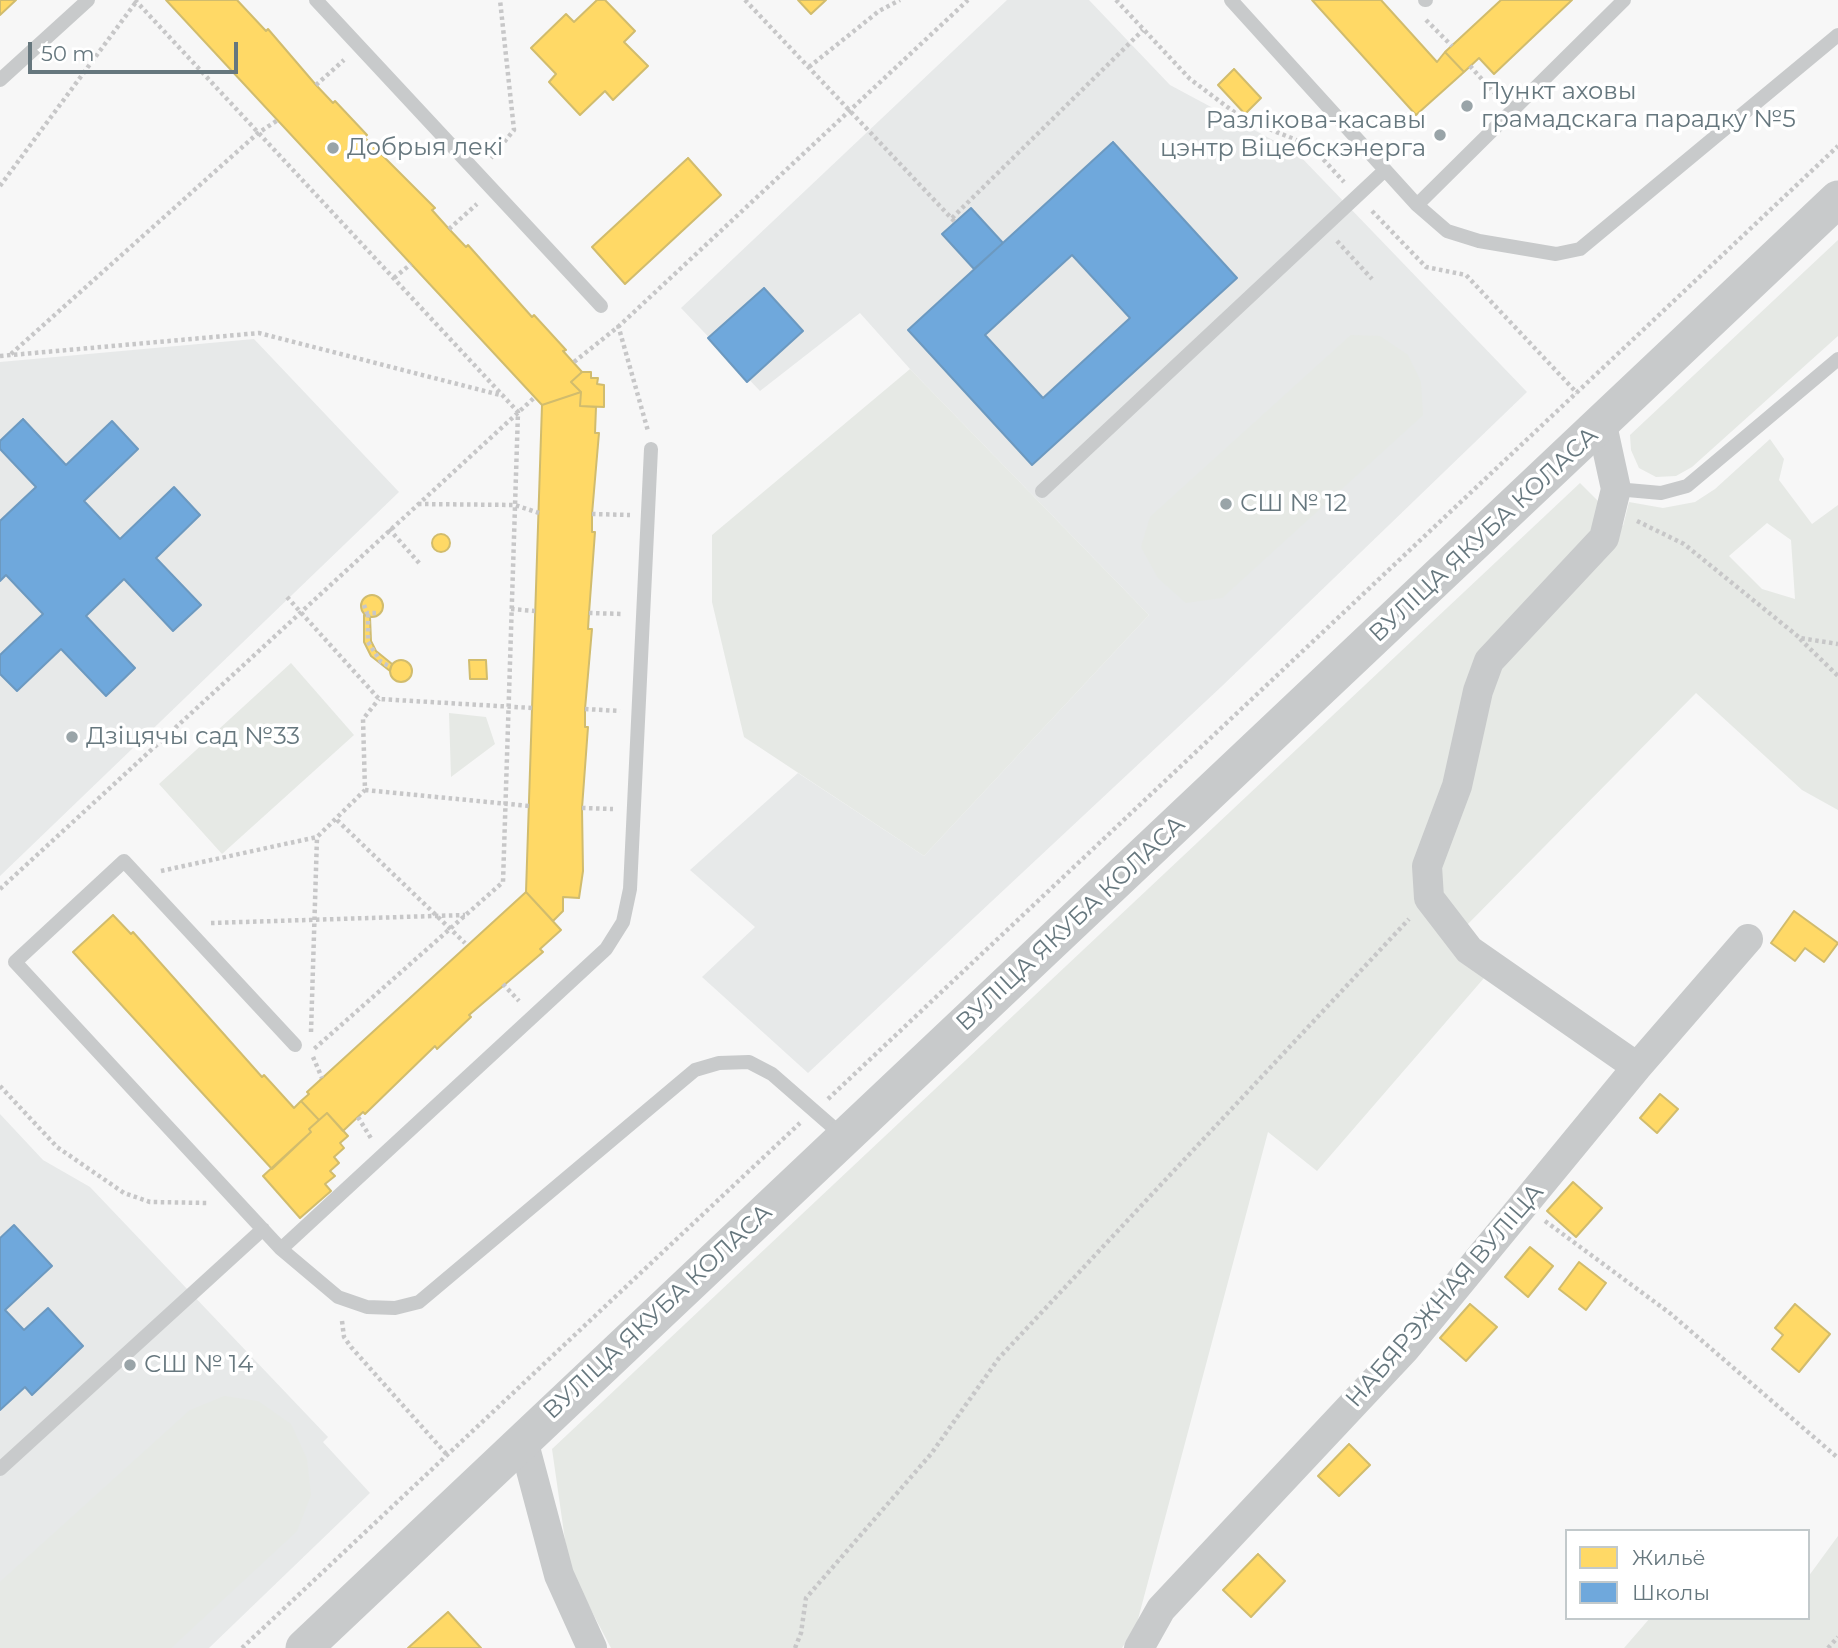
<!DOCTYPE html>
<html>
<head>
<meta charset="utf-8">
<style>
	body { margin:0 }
	#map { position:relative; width:1838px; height:1648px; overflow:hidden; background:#f7f7f7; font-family:Montserrat,sans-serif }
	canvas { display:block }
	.legend { position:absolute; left:1565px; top:1529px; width:245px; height:91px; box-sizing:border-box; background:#fff; border:2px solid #c2c9cb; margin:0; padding:9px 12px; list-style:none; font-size:21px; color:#66777e }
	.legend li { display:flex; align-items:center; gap:14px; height:35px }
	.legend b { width:35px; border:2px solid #c2c9cb }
	.scale { position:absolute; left:28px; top:42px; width:210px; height:32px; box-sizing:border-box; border:4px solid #66777e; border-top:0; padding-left:9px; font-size:21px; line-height:24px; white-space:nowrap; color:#66777e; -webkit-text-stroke:5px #fff; paint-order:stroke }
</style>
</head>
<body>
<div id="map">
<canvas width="1838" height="1648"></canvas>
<ul class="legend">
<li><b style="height:19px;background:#ffd966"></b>Жильё</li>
<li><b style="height:19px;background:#6fa8dc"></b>Школы</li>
</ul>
<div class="scale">50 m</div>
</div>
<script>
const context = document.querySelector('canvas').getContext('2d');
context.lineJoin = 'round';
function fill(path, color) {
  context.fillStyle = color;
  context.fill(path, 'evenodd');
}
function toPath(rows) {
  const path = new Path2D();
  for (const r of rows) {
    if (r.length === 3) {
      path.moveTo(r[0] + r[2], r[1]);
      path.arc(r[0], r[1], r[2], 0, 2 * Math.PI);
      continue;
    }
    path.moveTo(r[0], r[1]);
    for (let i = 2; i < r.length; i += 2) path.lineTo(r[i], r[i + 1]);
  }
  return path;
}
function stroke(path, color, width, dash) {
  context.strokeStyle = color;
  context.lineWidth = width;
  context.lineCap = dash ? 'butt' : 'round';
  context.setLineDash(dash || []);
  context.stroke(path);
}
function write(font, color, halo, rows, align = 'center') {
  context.font = font + ' Montserrat,sans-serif';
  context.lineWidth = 7;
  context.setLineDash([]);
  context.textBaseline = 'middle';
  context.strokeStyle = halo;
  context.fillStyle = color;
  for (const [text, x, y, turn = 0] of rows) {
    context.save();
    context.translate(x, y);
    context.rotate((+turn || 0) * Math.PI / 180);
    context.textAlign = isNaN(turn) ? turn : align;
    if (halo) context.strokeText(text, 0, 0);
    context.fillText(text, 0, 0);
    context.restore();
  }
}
fill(toPath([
	[1007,0,1089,0,1170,85,1297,153,1527,392,1221,687,808,1073,702,977,755,927,690,870,798,773,924,856,1149,615,910,369,860,313,760,391,681,308],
	[254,339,399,492,0,876,0,362],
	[0,1114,43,1160,90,1187,328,1437,323,1442,370,1493,209,1648,0,1648]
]), '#e7e9e9');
fill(toPath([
	[1838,240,1838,336,1692,467,1676,476,1656,477,1639,468,1631,450,1630,435],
	[1351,335,1380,336,1408,355,1421,382,1423,415,1222,598,1186,603,1158,578,1141,547,1150,517],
	[910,369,1149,615,924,856,744,737,712,602,712,535],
	[1770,439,1784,459,1779,480,1812,524,1838,505,1838,810,1802,790,1696,693,1464,928,1497,963,1317,1171,1268,1132,1137,1623,1122,1648,611,1648,569,1568,552,1449,1580,483,1623,526,1629,502,1663,508,1695,502,1715,489],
	[1767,523,1791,540,1795,599,1762,589,1729,556],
	[291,663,354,735,222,854,159,784],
	[449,713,486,717,495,744,451,777],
	[224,1396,258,1401,291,1424,307,1459,311,1495,297,1531,171,1648,0,1648,0,1582,190,1410],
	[1838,1536,1838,1648,1624,1648,1650,1618,1808,1618,1808,1577]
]), '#e6e9e5');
const homes = toPath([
	[0,0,16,0,0,15,0,0],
	[166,0,237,0,266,31,268,29,316,85,333,103,335,101,367,135,364,137,435,208,432,210,449,229,466,247,468,245,532,317,534,315,566,350,563,351,582,372,571,382,581,392,542,405,166,0],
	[597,0,605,0,635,31,624,42,648,66,613,100,605,91,580,115,549,82,556,74,531,48,566,14,574,22,597,0],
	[798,0,826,0,811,14,798,0],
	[1312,0,1381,0,1437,62,1445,52,1464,72,1416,115,1312,0],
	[1501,0,1572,0,1494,74,1479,58,1464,72,1445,52,1501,0],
	[1234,69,1261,98,1245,114,1218,85,1234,69],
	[688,158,721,195,625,284,592,247,688,158],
	[582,372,591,372,591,378,598,378,597,384,604,385,604,407,580,406,581,392,571,382,582,372],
	[581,392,580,406,596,407,595,433,599,433,592,514,592,532,595,532,589,613,588,629,592,629,585,709,585,727,588,727,582,808,583,871,579,898,563,897,563,911,553,921,526,892,542,405,581,392],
	[441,543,9],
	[372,606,11],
	[364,615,370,617,371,641,376,651,392,664,390,671,371,656,364,642,364,615],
	[401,671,11],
	[469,660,486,660,487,679,470,679,469,660],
	[526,892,561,930,540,949,543,952,469,1015,471,1017,437,1049,435,1046,365,1114,363,1112,343,1131,327,1113,319,1120,301,1101,309,1094,307,1092,526,892],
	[1794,911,1838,943,1824,962,1805,948,1795,961,1771,943,1794,911],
	[113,915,131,934,133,932,262,1077,264,1075,294,1108,301,1101,319,1120,309,1129,311,1132,272,1169,73,952,113,915],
	[1660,1094,1678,1109,1657,1133,1640,1118,1660,1094],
	[327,1113,348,1136,340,1143,344,1148,334,1157,339,1163,330,1171,335,1176,325,1184,331,1191,300,1218,263,1176,311,1132,309,1129,327,1113],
	[1573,1182,1602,1208,1576,1237,1547,1211,1573,1182],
	[1530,1247,1553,1266,1528,1297,1505,1277,1530,1247],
	[1579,1262,1606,1283,1586,1310,1559,1289,1579,1262],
	[1470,1304,1497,1327,1466,1361,1440,1338,1470,1304],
	[1795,1304,1830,1334,1799,1372,1772,1349,1783,1335,1775,1328,1795,1304],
	[1349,1444,1370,1465,1339,1496,1318,1476,1349,1444],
	[1258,1554,1285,1581,1251,1617,1223,1590,1258,1554],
	[448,1612,481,1648,408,1648,448,1612]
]);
fill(homes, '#ffd966');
stroke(homes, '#d1bc6d', 2);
const schools = toPath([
	[1113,142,1237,278,1032,465,908,330,1113,142],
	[1072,255,1130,318,1043,398,985,335,1072,255],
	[971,208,1003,243,974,269,942,234,971,208],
	[764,288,803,331,747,382,708,338,764,288],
	[23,419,66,465,112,421,138,449,84,501,120,539,174,487,200,515,156,558,201,605,173,631,124,579,86,616,135,668,106,696,61,649,17,691,0,674,0,655,43,614,6,575,0,581,0,521,36,487,0,449,0,441,23,419],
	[14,1225,52,1266,5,1310,24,1330,48,1308,83,1346,32,1395,25,1387,0,1410,0,1238,14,1225]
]);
fill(schools, '#6fa8dc');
stroke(schools, '#6c99c0', 2);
stroke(toPath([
	[135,0,518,412,503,882,314,1049],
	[745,0,955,222],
	[1116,0,1190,79,1242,118,1311,146,1344,182],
	[1426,20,1452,46],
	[1470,66,1498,97],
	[809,67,879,11,900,0],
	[316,85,344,60],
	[491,158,514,130,500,0],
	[0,186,136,2],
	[1372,211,1426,267,1466,275,1577,393],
	[952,218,1143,30],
	[449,229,477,204],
	[1337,241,1372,279],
	[394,278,411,264],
	[618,325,648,431],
	[11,354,258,133,278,120],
	[0,356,259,333,504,396],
	[574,362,619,326,968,0],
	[418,504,515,505,539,513],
	[592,514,630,515],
	[1637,521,1684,544,1800,638,1838,644],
	[389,529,420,564],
	[287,597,379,699,532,708],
	[364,605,367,613,377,613],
	[511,609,535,611],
	[589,613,623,614],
	[368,614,368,642,381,662,391,667],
	[1800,639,1838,676],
	[585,709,620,711],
	[365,790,529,806],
	[582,808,613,809],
	[337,820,465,943],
	[161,871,317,837,365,790,363,719,379,699],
	[0,889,535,397],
	[211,923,465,915],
	[503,984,519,1001],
	[311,1032,317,837],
	[313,1057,322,1078],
	[0,1086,57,1147,124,1193,150,1202,209,1203],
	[828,1099,1838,146],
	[358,1117,372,1140],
	[1545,1221,1671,1314,1838,1458],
	[342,1321,344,1337,351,1347,448,1456],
	[242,1648,800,1123],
	[795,1648,801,1633,806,1598,931,1454,999,1358,1409,919],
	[1828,1648,1838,1637]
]), '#c7c7c8', 4.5, [3.5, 3.5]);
stroke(toPath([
	[316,0,601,306],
	[1231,0,1417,205,1447,231,1479,241,1556,254,1580,249,1838,35],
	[1425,0,1426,0],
	[0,80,88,0],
	[1417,205,1624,0],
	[1616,489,1661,493,1687,486,1838,359],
	[1042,491,1385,170],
	[295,1045,124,861,15,962,281,1249,338,1297,367,1307,395,1308,419,1302,695,1070,719,1063,749,1062,772,1074,843,1136],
	[281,1249,606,949,623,922,630,889,651,449],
	[0,1469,263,1229]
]), '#c8cacb', 14);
stroke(toPath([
	[1602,425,1616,489,1604,538,1489,661,1478,691,1457,786,1427,866,1429,898,1469,950,1637,1067],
	[523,1440,559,1575,592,1648],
	[1139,1648,1161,1609,1405,1349,1637,1067,1748,939]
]), '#c8cacb', 30);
stroke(toPath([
	[304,1648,1838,199]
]), '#c8cacb', 37);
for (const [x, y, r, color] of [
	[1467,106,7,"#99a4a8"],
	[1440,135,7,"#99a4a8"],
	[333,148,7,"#99a4a8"],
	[1226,504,7,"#99a4a8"],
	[72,737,7,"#99a4a8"],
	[130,1365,7,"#99a4a8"]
]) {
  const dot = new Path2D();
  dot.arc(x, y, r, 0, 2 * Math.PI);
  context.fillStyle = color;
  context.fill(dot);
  stroke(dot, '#fff', 2.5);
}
write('24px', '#66777e', '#fff', [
	["Пункт аховы",1481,92],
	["грамадскага парадку №5",1481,120],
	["Разлікова-касавы",1426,121,"right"],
	["цэнтр Віцебскэнерга",1426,149,"right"],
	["Добрыя лекі",347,148],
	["СШ № 12",1240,504],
	["Дзіцячы сад №33",86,737],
	["СШ № 14",144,1365]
], 'left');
write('24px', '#66777e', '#fff', [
	["ВУЛІЦА ЯКУБА КОЛАСА",1484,535,-43],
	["ВУЛІЦА ЯКУБА КОЛАСА",1071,924,-43],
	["НАБЯРЭЖНАЯ ВУЛІЦА",1445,1296,-49],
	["ВУЛІЦА ЯКУБА КОЛАСА",658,1312,-43]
]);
</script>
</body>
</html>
